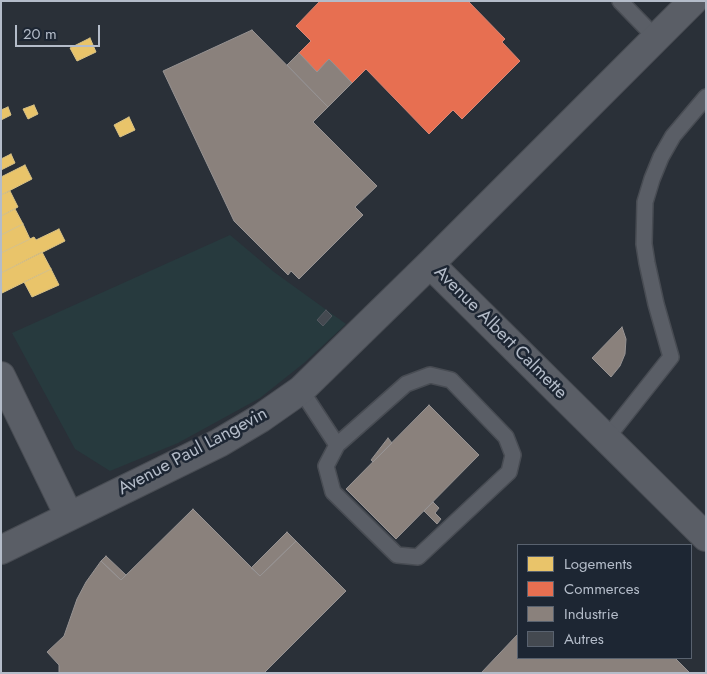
<!DOCTYPE html>
<html>
<head>
<meta charset="utf-8">
<style>
	body { margin:0 }
	#map { position:relative; width:707px; height:674px; overflow:hidden; background:#2a3038; font-family:Jost,sans-serif }
	canvas { display:block }
	.frame { position:absolute; inset:0; border:2px solid #b4bcc9; pointer-events:none }
	.legend { position:absolute; left:517px; top:544px; width:175px; height:115px; box-sizing:border-box; background:#1d2633; border:1px solid #59626f; margin:0; padding:6px 9px; list-style:none; font-size:15px; color:#b4bcc9 }
	.legend li { display:flex; align-items:center; gap:10px; height:25px }
	.legend b { width:25px; border:1px solid #59626f }
	.scale { position:absolute; left:15px; top:25px; width:85px; height:22px; box-sizing:border-box; border:2px solid #b4bcc9; border-top:0; padding-left:6px; font-size:15px; line-height:18px; white-space:nowrap; color:#b4bcc9; -webkit-text-stroke:4px #1d2633; paint-order:stroke }
</style>
</head>
<body>
<div id="map">
<canvas width="707" height="674"></canvas>
<div class="frame"></div>
<ul class="legend">
<li><b style="height:14px;background:#e9c46a"></b>Logements</li>
<li><b style="height:14px;background:#e76f51"></b>Commerces</li>
<li><b style="height:14px;background:#8a817c"></b>Industrie</li>
<li><b style="height:14px;background:#444950"></b>Autres</li>
</ul>
<div class="scale">20 m</div>
</div>
<script>
const context = document.querySelector('canvas').getContext('2d');
context.lineJoin = 'round';
function fill(path, color) {
  context.fillStyle = color;
  context.fill(path, 'evenodd');
}
function toPath(rows) {
  const path = new Path2D();
  for (const r of rows) {
    path.moveTo(r[0], r[1]);
    for (let i = 2; i < r.length; i += 2) path.lineTo(r[i], r[i + 1]);
  }
  return path;
}
function stroke(path, color, width, dash) {
  context.strokeStyle = color;
  context.lineWidth = width;
  context.lineCap = dash ? 'butt' : 'round';
  context.setLineDash(dash || []);
  context.stroke(path);
}
function write(font, color, halo, rows, align = 'center') {
  context.font = font + ' Jost,sans-serif';
  context.lineWidth = 5;
  context.setLineDash([]);
  context.textBaseline = 'middle';
  context.strokeStyle = halo;
  context.fillStyle = color;
  for (const [text, x, y, turn = 0] of rows) {
    context.save();
    context.translate(x, y);
    context.rotate((+turn || 0) * Math.PI / 180);
    context.textAlign = isNaN(turn) ? turn : align;
    if (halo) context.strokeText(text, 0, 0);
    context.fillText(text, 0, 0);
    context.restore();
  }
}
fill(toPath([
	[230,235,274,272,346,324,304,363,260,398,178,443,110,471,75,449,12,333]
]), '#273a3e');
const homes = toPath([
	[90,38,96,52,77,61,70,48,90,38],
	[34,105,38,114,28,119,23,109,34,105],
	[8,107,11,115,1,120,1,110,8,107],
	[129,117,135,130,120,137,114,125,129,117],
	[11,154,15,163,1,170,1,159,11,154],
	[25,165,32,179,1,195,1,177,25,165],
	[10,191,18,207,1,216,1,195,10,191],
	[15,209,23,224,1,235,1,216,15,209],
	[23,224,30,239,1,253,1,235,23,224],
	[59,229,65,241,1,273,1,253,34,237,36,240,59,229],
	[42,252,51,269,2,293,1,273,42,252],
	[51,269,59,285,32,297,24,282,51,269]
]);
fill(homes, '#e9c46a');
stroke(homes, '#d9c286', 1);
const shops = toPath([
	[320,1,468,1,505,39,502,42,520,61,462,119,453,110,429,134,366,69,352,83,329,59,317,72,299,53,311,41,296,26,320,1]
]);
fill(shops, '#e76f51');
stroke(shops, '#d88675', 1);
const industry = toPath([
	[252,30,328,107,313,122,377,186,355,207,363,215,299,279,291,271,288,275,234,221,163,71,252,30],
	[299,53,317,72,329,59,352,83,328,107,287,65,299,53],
	[622,327,626,339,625,354,620,366,611,377,592,358,622,327],
	[429,405,479,455,396,539,346,489,429,405],
	[388,438,392,443,373,462,371,460,388,438],
	[433,502,439,508,435,513,441,519,437,524,424,511,433,502],
	[193,509,260,576,296,541,346,591,264,673,59,673,59,665,47,652,64,636,77,599,86,582,101,561,121,580,193,509],
	[287,532,296,541,260,576,251,568,287,532],
	[106,556,126,575,121,580,101,561,106,556],
	[518,634,518,658,675,658,690,673,481,673,518,634]
]);
fill(industry, '#8a817c');
stroke(industry, '#979393', 1);
const building = toPath([
	[326,310,332,316,323,326,317,320,326,310]
]);
fill(building, '#444950');
stroke(building, '#52575f', 1);
const lane = toPath([
	[620,1,656,38],
	[301,390,337,445,326,466,333,492,397,555,418,557,509,472,513,455,506,437,451,380,430,375,406,384,337,445],
	[606,439,671,357,656,304,647,263,644,244,645,202,652,179,661,157,673,136,706,97]
]);
const street = toPath([
	[430,264,706,537],
	[1,376,69,516],
	[1,550,219,443,261,418,301,390,430,264,693,1]
]);
stroke(lane, '#484c53', 18);
stroke(street, '#484c53', 30);
stroke(lane, '#5a5e66', 15);
stroke(street, '#5a5e66', 28);
write('18px', '#b4bcc9', '#1d2633', [
	["Avenue Albert Calmette",500,333,45],
	["Avenue Paul Langevin",193,452,-28]
]);
</script>
</body>
</html>
